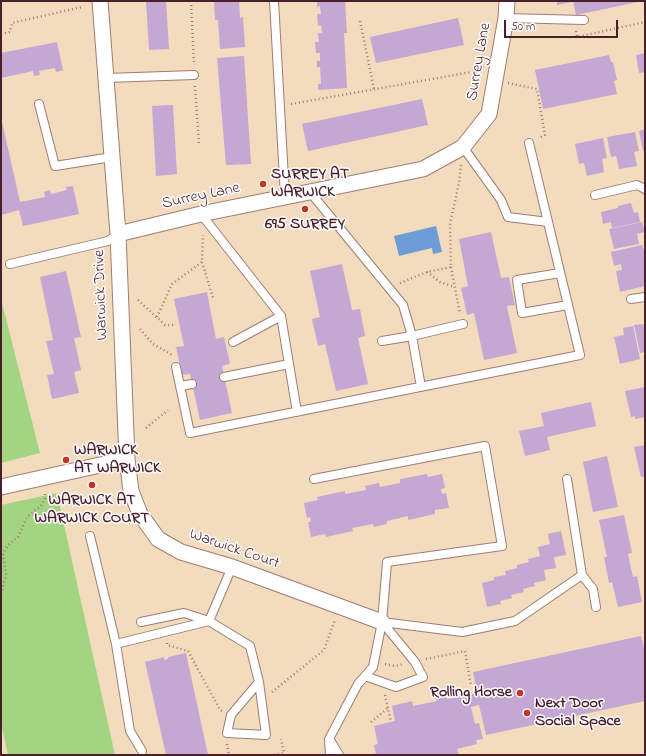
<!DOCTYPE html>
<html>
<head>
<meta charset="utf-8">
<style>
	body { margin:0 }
	#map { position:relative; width:646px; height:756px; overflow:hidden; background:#f3dbbd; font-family:"Indie Flower",sans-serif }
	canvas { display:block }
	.frame { position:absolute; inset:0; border:2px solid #4a1f2b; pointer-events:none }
	.scale { position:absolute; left:504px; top:20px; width:114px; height:18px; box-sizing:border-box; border:2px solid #4a1f2b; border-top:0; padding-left:5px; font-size:12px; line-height:14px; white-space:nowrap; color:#4a1f2b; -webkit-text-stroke:3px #fff; paint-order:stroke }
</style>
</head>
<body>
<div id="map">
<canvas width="646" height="756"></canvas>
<div class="frame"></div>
<div class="scale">50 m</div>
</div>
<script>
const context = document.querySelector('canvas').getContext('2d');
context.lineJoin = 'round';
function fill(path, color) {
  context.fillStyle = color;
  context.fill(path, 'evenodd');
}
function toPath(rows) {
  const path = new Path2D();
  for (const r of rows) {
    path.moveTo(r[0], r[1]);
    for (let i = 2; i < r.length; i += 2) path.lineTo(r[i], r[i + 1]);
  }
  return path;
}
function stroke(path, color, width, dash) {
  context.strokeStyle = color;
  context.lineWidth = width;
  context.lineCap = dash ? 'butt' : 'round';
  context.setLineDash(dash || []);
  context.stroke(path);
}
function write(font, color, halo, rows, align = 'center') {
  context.font = font + ' "Indie Flower",sans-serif';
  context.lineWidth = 3;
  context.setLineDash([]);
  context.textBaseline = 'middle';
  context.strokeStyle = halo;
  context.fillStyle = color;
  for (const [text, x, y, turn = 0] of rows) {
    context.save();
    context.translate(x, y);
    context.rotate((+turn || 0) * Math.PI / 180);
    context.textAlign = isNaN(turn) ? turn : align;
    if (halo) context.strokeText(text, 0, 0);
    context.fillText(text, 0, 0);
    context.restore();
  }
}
fill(toPath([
	[1,299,40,453,1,463],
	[57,493,115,755,8,755,1,723,1,505]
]), '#a3d482');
fill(toPath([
	[436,226,442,252,433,254,432,248,399,256,394,236]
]), '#6c9dd6');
fill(toPath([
	[146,1,166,1,169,49,149,50],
	[214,1,239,1,240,18,243,17,245,47,220,49,218,20,215,20],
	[317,1,345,1,347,33,344,33,347,88,318,90,318,84,321,84,320,67,317,67,317,61,320,61,320,53,316,53,315,42,319,42,318,33,322,33,321,25,318,26,317,14,321,14,320,6,317,7],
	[557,1,572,1,572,2,557,5],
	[573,1,638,1,638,2,576,15],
	[458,18,464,45,376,63,370,37],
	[57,42,63,70,56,72,55,68,39,71,40,75,34,76,33,71,1,78,1,53],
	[645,53,645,72,639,73,636,55],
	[609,55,611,62,613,62,617,80,614,81,617,94,543,109,535,70],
	[244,56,251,164,226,165,217,58],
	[422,99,428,125,308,151,302,124],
	[173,105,177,174,156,176,152,106],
	[1,117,20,202,45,197,44,192,50,190,51,194,67,190,66,187,73,186,79,214,23,226,19,210,1,215],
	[645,129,645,150,643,151,639,131],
	[635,132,639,151,634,152,637,166,619,169,616,156,611,157,607,137],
	[603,138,607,158,602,159,604,172,587,176,584,163,579,164,575,144],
	[631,203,634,213,638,212,640,222,612,228,611,222,603,224,601,212,618,208,618,206],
	[642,222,645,232,637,234,639,244,614,249,609,229],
	[491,232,501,278,509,277,515,305,507,306,517,353,484,360,474,313,467,315,461,288,468,286,459,239],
	[642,245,645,254,645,265,638,266,645,265,645,276,644,276,645,286,620,292,616,271,622,270,621,264,614,266,611,252],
	[342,264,352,310,360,309,365,336,358,338,368,384,336,391,325,344,318,346,312,319,320,317,310,271],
	[66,271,81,337,74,338,81,370,74,372,79,393,52,399,47,375,54,374,46,341,53,340,40,277],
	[207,292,216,339,224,337,230,364,222,366,232,413,200,420,190,374,182,375,176,347,184,346,174,299],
	[643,324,645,328,645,352,640,353,634,325],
	[633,326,640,359,620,364,614,337,624,335,623,328],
	[645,387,645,417,635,419,635,416,631,417,625,391],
	[591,402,596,426,547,437,550,450,525,456,519,431,544,426,541,413],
	[645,445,645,476,641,477,634,447],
	[607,456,618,507,593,512,583,462],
	[427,474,428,477,442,474,445,488,441,489,442,494,446,493,449,508,435,510,435,514,408,520,408,516,387,521,387,524,374,527,373,524,352,528,353,531,326,537,325,534,311,537,308,522,311,522,310,517,307,518,304,503,318,500,317,497,345,491,345,494,366,490,365,486,379,483,380,487,400,483,400,479],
	[624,515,632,553,628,554,633,577,637,576,642,602,618,607,612,582,609,583,604,557,607,557,599,520],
	[561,531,566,555,554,557,556,568,544,570,546,580,534,583,535,586,523,589,524,592,511,595,512,598,500,601,501,604,487,607,482,583,494,580,494,577,506,575,505,571,517,568,517,565,529,562,528,559,540,556,538,547,550,544,548,534],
	[641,636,645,653,645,701,486,735,479,705,471,707,475,724,479,723,483,739,476,740,477,744,457,749,459,755,376,755,374,745,378,744,374,726,395,721,392,706,412,701,413,706,437,701,436,698,446,696,447,699,477,693,473,672],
	[186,653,208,755,166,755,145,662,164,657,164,660,168,659,168,657]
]), '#c4a7d3');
const service = toPath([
	[274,1,285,197],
	[506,18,584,20],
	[106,78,194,75],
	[39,104,55,166,112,157],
	[463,147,501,200,508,217,548,222],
	[310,192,403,305,412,336,421,387],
	[595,195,637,185,645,189],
	[201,214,281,316,297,412],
	[10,264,108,241,118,234],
	[560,273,517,280,522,313,568,305],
	[631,299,645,297],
	[382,341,412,336,463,324],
	[233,342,281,316],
	[176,367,190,433,580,355,529,143],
	[224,377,289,364],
	[180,386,192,384],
	[314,479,485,446,502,546,387,562,382,622,373,667,358,684,329,739,330,755],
	[90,536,116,644,130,731,142,751],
	[232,567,209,621,250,646,259,682,231,715,227,733,266,735,259,682],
	[582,575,593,589,596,607],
	[141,622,184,613,209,621],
	[382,622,462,632,515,621,582,575,567,479],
	[116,644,209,621],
	[365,676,396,687,423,677,415,662,382,622],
	[330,740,339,755]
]);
const minor = toPath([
	[100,1,118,234,127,459,131,491,140,514,158,539,181,552,232,567,382,622],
	[118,234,201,214,423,169,463,147,489,114,506,18,507,1],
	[1,487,127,459]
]);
stroke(service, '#9e7d74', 10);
stroke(minor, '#9e7d74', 17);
stroke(toPath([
	[191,1,194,65],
	[360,21,374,89],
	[576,31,577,37,645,22],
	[1,34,10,32,12,23,82,7],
	[508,83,537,89,545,135,539,138],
	[195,86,199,143],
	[291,104,483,70],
	[202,262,213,298],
	[451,267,460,314],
	[427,272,440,282,455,287],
	[400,283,427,272,451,267,450,224,459,183,461,165],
	[138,300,165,325,176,325],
	[157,317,172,284,202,262,203,235],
	[140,329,153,344,174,356],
	[146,428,168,410],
	[1,594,6,575,3,553,8,545,18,537,27,517,41,506,45,499,45,491],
	[167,643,167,645,188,651,220,710,222,711],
	[426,659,465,651,471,686],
	[385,664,395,666,404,664],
	[272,692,324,650,335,620],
	[385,695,391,722],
	[371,722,388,708],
	[227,744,229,755],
	[274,755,284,753,281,739]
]), '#9e7d74', 2.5, [1, 3]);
stroke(service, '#fff', 8);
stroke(minor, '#fff', 15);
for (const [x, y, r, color] of [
	[263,184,4,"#c8321e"],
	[305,209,4,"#c8321e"],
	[66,460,4,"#c8321e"],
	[92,485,4,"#c8321e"],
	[520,693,4,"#c8321e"],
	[527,713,4,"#c8321e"]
]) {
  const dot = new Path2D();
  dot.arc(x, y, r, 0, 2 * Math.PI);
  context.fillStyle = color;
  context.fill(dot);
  stroke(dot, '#fff', 1.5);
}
write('16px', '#4a1f2b', '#fff', [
	["Surrey Lane",480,62,-80],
	["Surrey Lane",201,197,-12],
	["Warwick Drive",102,295,-92],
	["Warwick Court",234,550,19]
]);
write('bold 16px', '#4a1f2b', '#fff', [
	["SURREY AT",271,175],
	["WARWICK",271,193],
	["695 SURREY",305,225,"center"],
	["WARWICK",74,451],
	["AT WARWICK",74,469],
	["WARWICK AT",92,501,"center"],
	["WARWICK COURT",92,519,"center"],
	["Rolling Horse",512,693,"right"],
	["Next Door",535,704],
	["Social Space",535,722]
], 'left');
</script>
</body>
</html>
